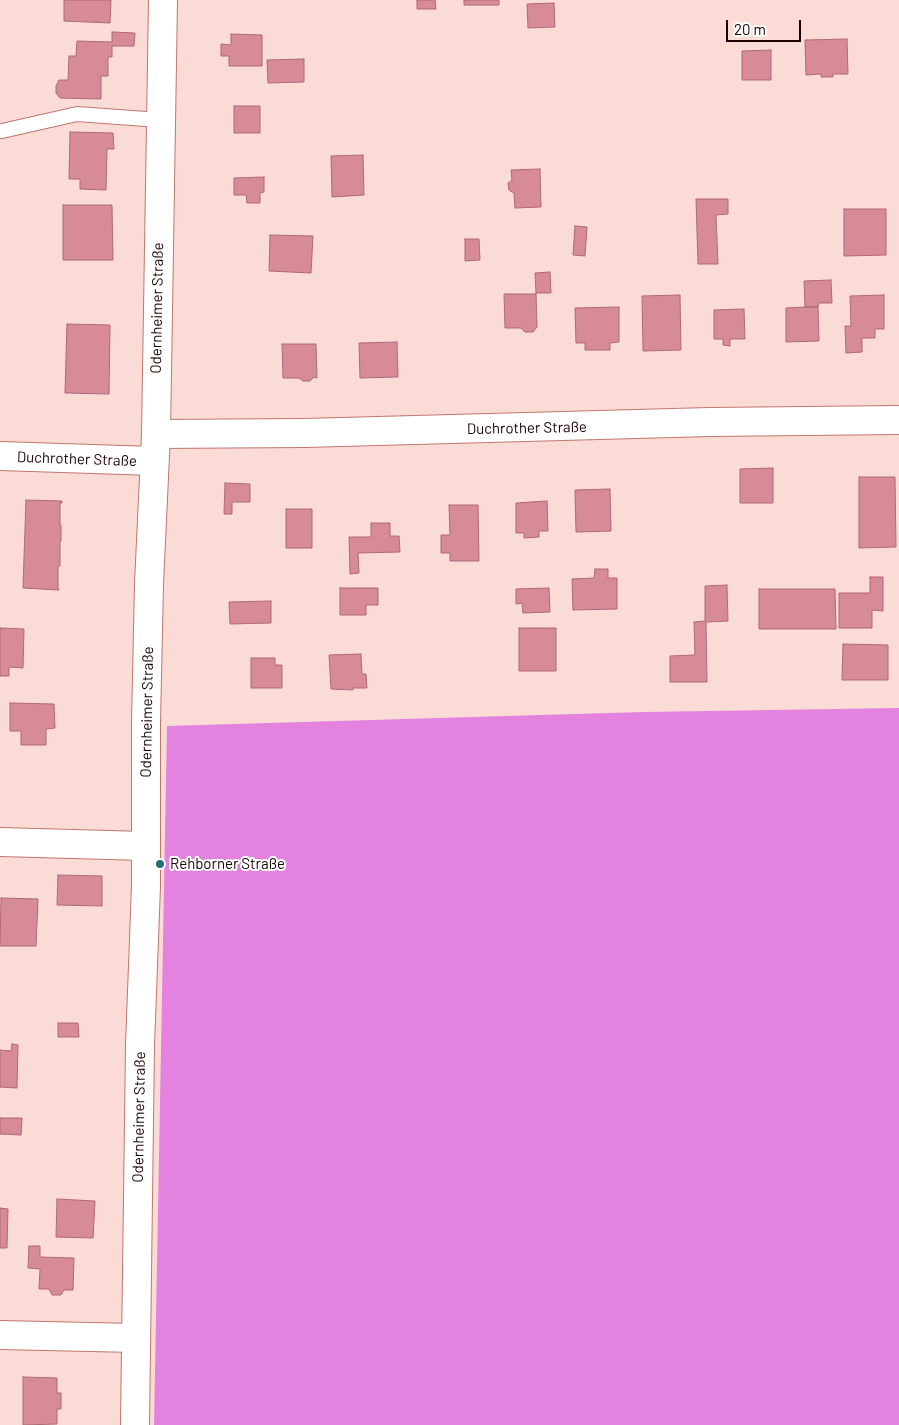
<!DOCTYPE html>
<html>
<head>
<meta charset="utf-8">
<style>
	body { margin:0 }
	#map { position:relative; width:899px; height:1425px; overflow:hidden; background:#fbdbd5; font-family:Barlow,sans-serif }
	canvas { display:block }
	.scale { position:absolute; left:726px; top:20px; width:75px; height:22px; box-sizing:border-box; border:2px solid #1b0302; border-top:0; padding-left:6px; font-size:15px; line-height:18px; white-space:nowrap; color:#1b0302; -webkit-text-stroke:4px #fff; paint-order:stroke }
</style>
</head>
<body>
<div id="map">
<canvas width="899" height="1425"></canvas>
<div class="scale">20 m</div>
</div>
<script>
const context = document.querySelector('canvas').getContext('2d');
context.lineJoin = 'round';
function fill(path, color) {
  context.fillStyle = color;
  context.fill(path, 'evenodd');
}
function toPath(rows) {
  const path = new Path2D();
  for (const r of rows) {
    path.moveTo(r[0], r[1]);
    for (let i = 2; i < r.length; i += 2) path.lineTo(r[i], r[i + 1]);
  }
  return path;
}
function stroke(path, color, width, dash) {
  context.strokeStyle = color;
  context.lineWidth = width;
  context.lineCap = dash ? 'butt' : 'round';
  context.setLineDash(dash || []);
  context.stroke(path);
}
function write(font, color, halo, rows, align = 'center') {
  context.font = font + ' Barlow,sans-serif';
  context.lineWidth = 4;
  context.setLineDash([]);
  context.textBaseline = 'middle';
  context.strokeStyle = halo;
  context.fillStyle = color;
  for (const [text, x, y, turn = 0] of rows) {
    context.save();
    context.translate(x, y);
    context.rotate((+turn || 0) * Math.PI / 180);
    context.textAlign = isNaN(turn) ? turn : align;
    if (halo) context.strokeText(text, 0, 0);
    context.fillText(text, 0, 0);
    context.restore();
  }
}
fill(toPath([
	[899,708,899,1425,154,1425,167,726,643,712]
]), '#e383df');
const building = toPath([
	[64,0,111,0,110,23,64,21,64,0],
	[417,0,435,0,436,9,417,9,417,0],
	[464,0,499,0,499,5,464,5,464,0],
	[554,3,555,27,528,28,527,4,554,3],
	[112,32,135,33,134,46,112,46,112,57,108,57,108,76,101,76,101,99,60,98,56,93,56,86,59,80,68,80,69,56,76,56,77,41,112,42,112,32],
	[231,34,262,35,262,66,229,66,229,56,221,56,221,44,231,45,231,34],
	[847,39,848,74,833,74,833,77,821,77,821,74,806,75,805,40,847,39],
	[771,50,771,80,742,80,742,51,771,50],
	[304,59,304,82,268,83,267,60,304,59],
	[234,106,260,106,260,133,234,133,234,106],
	[70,132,113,133,114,149,107,149,106,190,80,189,80,179,69,179,70,132],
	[363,155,364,195,332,197,331,156,363,155],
	[540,169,541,207,515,208,514,193,509,190,508,183,512,180,511,170,540,169],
	[264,177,264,192,260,193,260,203,247,203,246,195,234,195,234,178,264,177],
	[696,199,728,199,728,214,716,215,718,264,698,264,696,199],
	[63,205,112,205,113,260,63,260,63,205],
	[844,209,886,209,886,255,844,256,844,209],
	[575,226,587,227,585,256,573,255,575,226],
	[270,235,313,236,311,273,269,271,270,235],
	[465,239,479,239,480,260,465,261,465,239],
	[550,272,551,293,536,293,537,327,533,332,525,332,521,328,505,328,504,294,536,294,535,273,550,272],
	[831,280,832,303,819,303,818,307,805,307,804,281,831,280],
	[680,295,681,350,643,351,642,296,680,295],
	[884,295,884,329,875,329,875,338,862,338,862,352,846,353,845,326,851,326,850,296,884,295],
	[619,307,619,342,610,343,610,350,585,350,585,343,576,343,575,308,619,307],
	[805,307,818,307,819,341,786,342,786,308,805,307],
	[744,309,745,339,730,339,730,346,723,345,723,339,714,339,714,310,744,309],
	[67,324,110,325,109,394,65,393,67,324],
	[397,342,398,377,360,378,359,343,397,342],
	[282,344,316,344,317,378,314,377,310,381,303,381,299,378,283,378,282,344],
	[773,468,773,503,740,503,740,469,773,468],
	[859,477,895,477,896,547,859,548,859,477],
	[225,483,250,484,250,502,232,502,232,514,224,514,225,483],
	[610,489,611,531,576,532,575,490,610,489],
	[26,500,62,501,62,503,60,503,60,525,61,525,61,541,60,541,60,566,58,566,58,588,59,590,23,588,26,500],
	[547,501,548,531,539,531,539,537,524,538,524,533,516,533,516,503,547,501],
	[449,505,478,505,479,561,450,561,450,553,441,553,441,535,450,535,449,505],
	[286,509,312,509,312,548,286,548,286,509],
	[371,523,390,523,390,536,399,536,400,552,358,553,359,573,350,574,349,537,371,537,371,523],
	[595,569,608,569,608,578,617,578,617,609,573,610,572,579,594,578,595,569],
	[870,577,883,577,883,611,872,610,872,628,839,628,839,593,870,593,870,577],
	[727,585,728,621,706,622,707,682,670,682,670,656,695,655,694,622,705,621,705,586,727,585],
	[340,588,378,588,378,605,366,605,366,615,340,615,340,588],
	[549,588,550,612,523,613,522,603,516,604,516,589,549,588],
	[759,589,835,589,836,629,759,629,759,589],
	[271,601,271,623,230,624,229,602,271,601],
	[0,628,24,629,23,668,9,667,9,676,0,676,0,628],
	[519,628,556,628,556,671,519,671,519,628],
	[843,644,888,645,888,680,842,680,843,644],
	[361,654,362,674,366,674,367,688,353,688,353,690,331,689,329,655,361,654],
	[251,658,275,658,275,665,282,665,282,688,251,688,251,658],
	[10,703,54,704,55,728,46,729,46,745,21,745,21,731,10,731,10,703],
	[58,875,102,876,102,906,57,905,58,875],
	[1,898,38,899,36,946,0,946,1,898],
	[58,1023,78,1023,79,1037,58,1037,58,1023],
	[12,1044,18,1045,17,1088,0,1087,0,1050,11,1051,12,1044],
	[0,1118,22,1118,21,1135,0,1134,0,1118],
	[57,1199,95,1201,93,1238,56,1237,57,1199],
	[0,1208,8,1209,7,1248,0,1248,0,1208],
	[29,1246,40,1246,40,1257,74,1258,73,1290,64,1290,61,1295,52,1295,49,1289,39,1289,40,1269,28,1268,29,1246],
	[23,1377,57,1378,57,1393,61,1393,61,1409,57,1409,57,1424,23,1425,23,1377]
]);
fill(building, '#d68b97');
stroke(building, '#b06975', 1);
const lane = toPath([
	[2,131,77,114,160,120]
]);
const street = toPath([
	[156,434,304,433,710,422,899,420],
	[0,456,154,461],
	[0,842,145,846],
	[0,1335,136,1338]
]);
const secondary = toPath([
	[135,1425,140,1045,146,886,146,722,149,584,156,434,163,0]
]);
stroke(lane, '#bf776d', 16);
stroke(street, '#bf776d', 30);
stroke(secondary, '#bf776d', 30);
stroke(lane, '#fff', 14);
stroke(street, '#fff', 28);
stroke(secondary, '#fff', 28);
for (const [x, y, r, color] of [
	[160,864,5,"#256e78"]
]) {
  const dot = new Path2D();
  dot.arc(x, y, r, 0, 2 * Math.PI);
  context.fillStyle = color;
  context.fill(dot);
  stroke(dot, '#fff', 2);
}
write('15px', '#1b0302', '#fff', [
	["Odernheimer Straße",157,308,-89],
	["Duchrother Straße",527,428,-1],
	["Duchrother Straße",77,459,2],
	["Odernheimer Straße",147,712,-89],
	["Odernheimer Straße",139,1117,-89]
]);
write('15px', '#1b0302', '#fff', [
	["Rehborner Straße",170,864]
], 'left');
</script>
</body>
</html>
